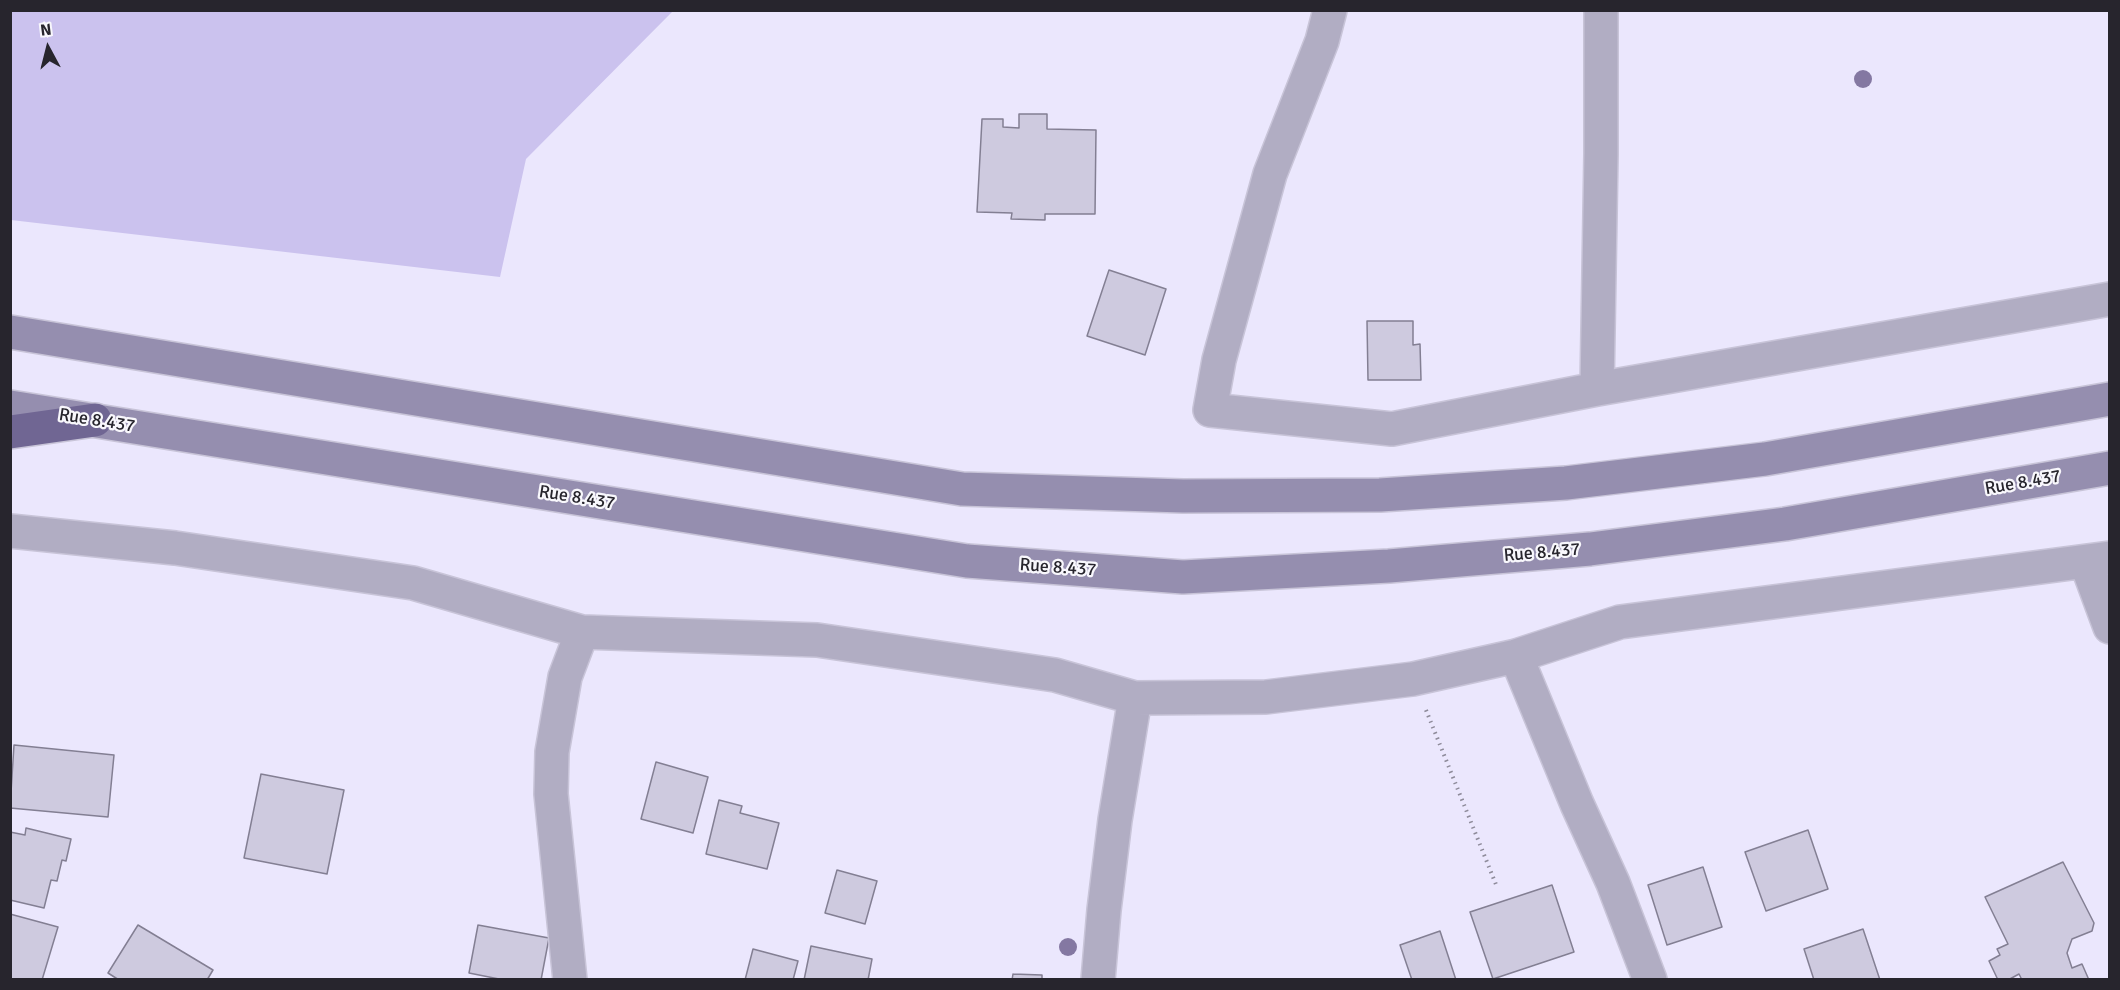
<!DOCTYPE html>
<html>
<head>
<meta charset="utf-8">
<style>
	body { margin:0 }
	#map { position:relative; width:2120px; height:990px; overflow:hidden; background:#ebe7fd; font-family:Signika,sans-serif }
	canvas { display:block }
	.frame { position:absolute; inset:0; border:12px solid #27252d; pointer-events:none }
	.north { position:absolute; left:18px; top:18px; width:60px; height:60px; -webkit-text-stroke:4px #f8f7fc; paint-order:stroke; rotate:353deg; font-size:16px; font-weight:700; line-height:24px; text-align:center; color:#27252d }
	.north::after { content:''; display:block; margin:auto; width:21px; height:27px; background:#27252d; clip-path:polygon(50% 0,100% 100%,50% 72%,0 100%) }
</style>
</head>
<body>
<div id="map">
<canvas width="2120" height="990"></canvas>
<div class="frame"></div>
<div class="north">N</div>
</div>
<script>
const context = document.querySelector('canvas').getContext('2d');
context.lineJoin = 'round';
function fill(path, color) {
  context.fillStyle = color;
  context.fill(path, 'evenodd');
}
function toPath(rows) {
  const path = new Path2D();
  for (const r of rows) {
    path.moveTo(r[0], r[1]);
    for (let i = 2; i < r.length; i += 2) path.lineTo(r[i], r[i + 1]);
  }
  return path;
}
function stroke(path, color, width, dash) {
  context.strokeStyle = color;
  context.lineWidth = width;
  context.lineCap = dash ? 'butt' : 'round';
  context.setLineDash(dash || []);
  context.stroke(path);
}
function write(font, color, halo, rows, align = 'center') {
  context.font = font + ' Signika,sans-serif';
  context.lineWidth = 4.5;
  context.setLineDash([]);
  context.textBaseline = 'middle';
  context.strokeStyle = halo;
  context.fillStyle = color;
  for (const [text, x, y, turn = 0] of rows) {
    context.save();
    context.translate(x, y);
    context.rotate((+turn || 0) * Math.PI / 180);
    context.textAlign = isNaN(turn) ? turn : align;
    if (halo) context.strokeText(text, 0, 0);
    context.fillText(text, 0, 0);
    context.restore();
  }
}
fill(toPath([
	[14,10,673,10,673,11,526,159,500,277,11,220,10,13]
]), '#cbc2ee');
const building = toPath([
	[1019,114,1047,114,1047,129,1096,130,1095,214,1045,214,1045,220,1011,219,1012,213,977,212,982,119,1003,119,1003,127,1019,128,1019,114],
	[1109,270,1166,289,1145,355,1087,336,1109,270],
	[1367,321,1413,321,1413,345,1420,344,1421,380,1368,380,1367,321],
	[14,745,114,755,108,817,10,808,14,745],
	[656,762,708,777,693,833,641,819,656,762],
	[261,774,344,790,327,874,244,858,261,774],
	[719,800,742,806,740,813,779,823,767,869,706,854,719,800],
	[26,828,71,839,66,861,62,860,57,881,51,880,44,908,10,900,10,832,25,835,26,828],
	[1808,830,1828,889,1766,911,1745,852,1808,830],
	[2063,862,2094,923,2092,931,2072,939,2067,953,2072,968,2082,964,2089,980,2022,980,2019,974,2008,980,1998,980,1989,961,2000,955,1997,949,2008,944,1985,897,2063,862],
	[1703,867,1722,927,1667,945,1648,885,1703,867],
	[837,870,877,881,865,924,825,913,837,870],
	[1552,885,1574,952,1493,979,1470,912,1552,885],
	[10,914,58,927,42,980,10,980,10,914],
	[138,925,213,970,207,980,119,980,108,973,138,925],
	[478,925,549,938,541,980,504,980,469,973,478,925],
	[1863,929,1880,980,1814,980,1804,949,1863,929],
	[1440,931,1456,980,1412,980,1400,945,1440,931],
	[811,946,872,959,868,980,804,980,811,946],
	[753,949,798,961,793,980,745,980,753,949],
	[1013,974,1042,975,1042,980,1012,980,1013,974]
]);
fill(building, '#cecadf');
stroke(building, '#837f93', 1.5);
const minor = toPath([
	[1330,10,1322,41,1270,174,1219,360,1210,410,1392,429,1597,389,2110,299],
	[1597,389,1601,154,1601,10],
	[10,531,175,548,413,583,582,632,817,640,1055,675,1135,698,1266,697,1413,679,1516,656,1620,622,2110,558],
	[2086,562,2110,627],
	[1516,656,1577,804,1613,883,1650,980],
	[570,980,551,794,552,752,565,677,582,632],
	[1098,980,1104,910,1115,820,1135,698]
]);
const secondary = toPath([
	[10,332,962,489,1183,496,1380,495,1566,483,1765,459,2110,399],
	[10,407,967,561,1183,577,1389,566,1590,549,1785,524,2110,468]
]);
const motorway = toPath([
	[10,432,95,420]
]);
stroke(minor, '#c8c4d8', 36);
stroke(secondary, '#c8c4d8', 36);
stroke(motorway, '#c8c4d8', 36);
stroke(toPath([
	[1426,710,1497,887]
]), '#8e8b9a', 4, [1.5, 4.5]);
stroke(minor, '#b1adc3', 33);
stroke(secondary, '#958eaf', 33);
stroke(motorway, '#706693', 33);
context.fillStyle = '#8478a2';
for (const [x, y] of [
	[1863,79],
	[1068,947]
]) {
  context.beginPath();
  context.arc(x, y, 9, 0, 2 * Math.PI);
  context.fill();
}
write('18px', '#27252d', '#f8f7fc', [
	["Rue 8.437",97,421,9],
	["Rue 8.437",2023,483,-10],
	["Rue 8.437",577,498,9],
	["Rue 8.437",1542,553,-5],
	["Rue 8.437",1058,568,4]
]);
</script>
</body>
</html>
